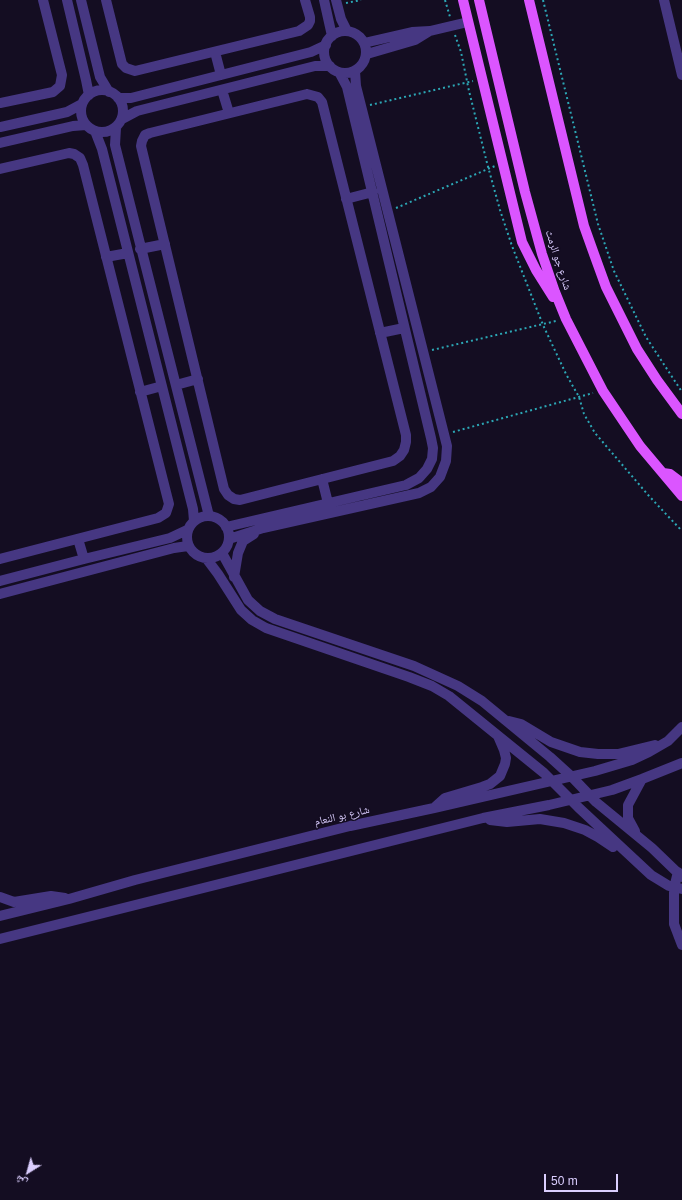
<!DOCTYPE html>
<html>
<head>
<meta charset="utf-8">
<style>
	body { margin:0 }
	#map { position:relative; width:682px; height:1200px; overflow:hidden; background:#140d22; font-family:Arial,"Noto Naskh Arabic",sans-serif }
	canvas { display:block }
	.north { position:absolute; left:8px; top:1152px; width:40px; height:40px; -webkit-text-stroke:3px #140d22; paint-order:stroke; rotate:217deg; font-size:11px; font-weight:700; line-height:16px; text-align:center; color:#dbceff }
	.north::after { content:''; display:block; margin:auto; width:14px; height:18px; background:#dbceff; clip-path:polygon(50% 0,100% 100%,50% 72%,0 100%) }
	.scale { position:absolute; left:544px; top:1174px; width:74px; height:18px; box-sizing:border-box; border:2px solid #dbceff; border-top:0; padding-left:5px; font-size:12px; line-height:14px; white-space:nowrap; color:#dbceff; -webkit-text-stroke:3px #140d22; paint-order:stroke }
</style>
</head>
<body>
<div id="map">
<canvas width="682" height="1200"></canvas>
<div class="north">ش</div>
<div class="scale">50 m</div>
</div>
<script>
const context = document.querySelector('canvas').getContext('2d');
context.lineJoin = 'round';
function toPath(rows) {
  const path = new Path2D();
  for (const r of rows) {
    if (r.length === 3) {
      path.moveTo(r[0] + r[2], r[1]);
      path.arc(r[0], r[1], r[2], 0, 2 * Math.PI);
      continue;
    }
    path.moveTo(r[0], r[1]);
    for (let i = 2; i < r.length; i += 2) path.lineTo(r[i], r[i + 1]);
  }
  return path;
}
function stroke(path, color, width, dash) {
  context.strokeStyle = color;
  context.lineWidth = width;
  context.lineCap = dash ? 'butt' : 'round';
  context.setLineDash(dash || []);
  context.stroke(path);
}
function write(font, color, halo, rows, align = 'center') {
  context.font = font + ' Arial,"Noto Naskh Arabic",sans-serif';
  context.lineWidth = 3;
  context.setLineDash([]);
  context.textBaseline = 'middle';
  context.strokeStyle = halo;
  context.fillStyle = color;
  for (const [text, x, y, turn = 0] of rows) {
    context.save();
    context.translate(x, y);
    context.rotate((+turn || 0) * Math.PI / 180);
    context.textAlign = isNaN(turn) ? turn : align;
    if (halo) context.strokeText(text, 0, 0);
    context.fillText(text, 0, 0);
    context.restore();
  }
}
stroke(toPath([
	[445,0,450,17],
	[543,0,598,224,614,271,646,337,682,392],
	[346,3,361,0],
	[455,35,461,52,469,91,487,163,500,210,512,246,543,325,566,374,579,397,584,414,595,433,649,496,682,531],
	[370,105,473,81],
	[396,208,495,166],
	[432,350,556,321],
	[453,432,593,393]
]), '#2ca7b5', 2, [2, 3]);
stroke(toPath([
	[67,0,86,80,89,95],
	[81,0,100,77,109,92],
	[106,0,122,64,126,68,135,71,299,31,308,25,310,21,310,17,305,0],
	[324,0,332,36],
	[336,0,341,19,347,31],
	[664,0,682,75],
	[345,52,21],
	[364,43,412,32,430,31,468,22],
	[215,52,221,75],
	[367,54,415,40,428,32],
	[222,90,229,113],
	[102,111,21],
	[307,94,318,97,322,102,406,435,406,442,404,450,400,456,393,461,240,500,234,499,228,495,224,489,141,146,142,141,145,135,150,133,307,94],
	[118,98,131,98,311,52,326,45],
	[0,103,53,92,60,86,62,75,43,0],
	[122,119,137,111,315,66,330,66],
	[0,127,67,112,82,104],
	[116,128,115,145,209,516],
	[95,131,102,149,193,509,194,521],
	[0,143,73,126,86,125],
	[0,169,69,153,74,154,80,158,83,165,169,504,166,513,158,518,0,559],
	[346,199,373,192],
	[140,249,165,244],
	[106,257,128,253],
	[380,333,404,328],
	[176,385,198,379],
	[140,392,162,386],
	[322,479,328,503],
	[208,537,21],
	[226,527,406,485,419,478,427,469,432,459,433,448,431,438,347,87,339,72],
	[78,539,84,559],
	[229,539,263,528,419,493,431,487,440,477,446,461,447,446,356,86,355,71],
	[222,553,248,600,260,611,275,619,414,666,458,686,482,701,550,757,572,777,596,802,652,848,682,877],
	[206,558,218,574,241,610,252,620,266,628,409,677,432,686,449,696,544,773,578,807,651,875,669,886,682,889],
	[234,577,238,553,243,541,254,534],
	[0,581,84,559,170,538,187,530],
	[0,594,174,548,188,546],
	[509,721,521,724,551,742,580,752,598,754,618,754,655,745],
	[435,807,445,798,482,787,490,784,500,776,505,764,506,758,504,750,498,736],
	[490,820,507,822,540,819,564,823,585,830,598,837,613,847],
	[635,831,628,818,628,805,642,779],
	[678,872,674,888,674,924,682,945],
	[0,897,14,902,51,896,65,898],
	[0,916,69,899,135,880,350,826,434,808,595,771,632,760,649,752,668,741,682,727],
	[0,939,483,818,549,805,612,790,642,779,682,763]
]), '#463782', 10);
stroke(toPath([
	[463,0,522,242,536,270,553,297],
	[479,0,525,192,542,254,555,292,566,319,603,391,640,446,682,496],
	[529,0,584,226,594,254,606,287,637,349,657,380,682,414],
	[663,473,670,474,682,483]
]), '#db55ff', 10);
write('11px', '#dbceff', '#140d22', [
	["شارع جو الرمث",558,260,72],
	["شارع بو النعام",342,816,-13]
]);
</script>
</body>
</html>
